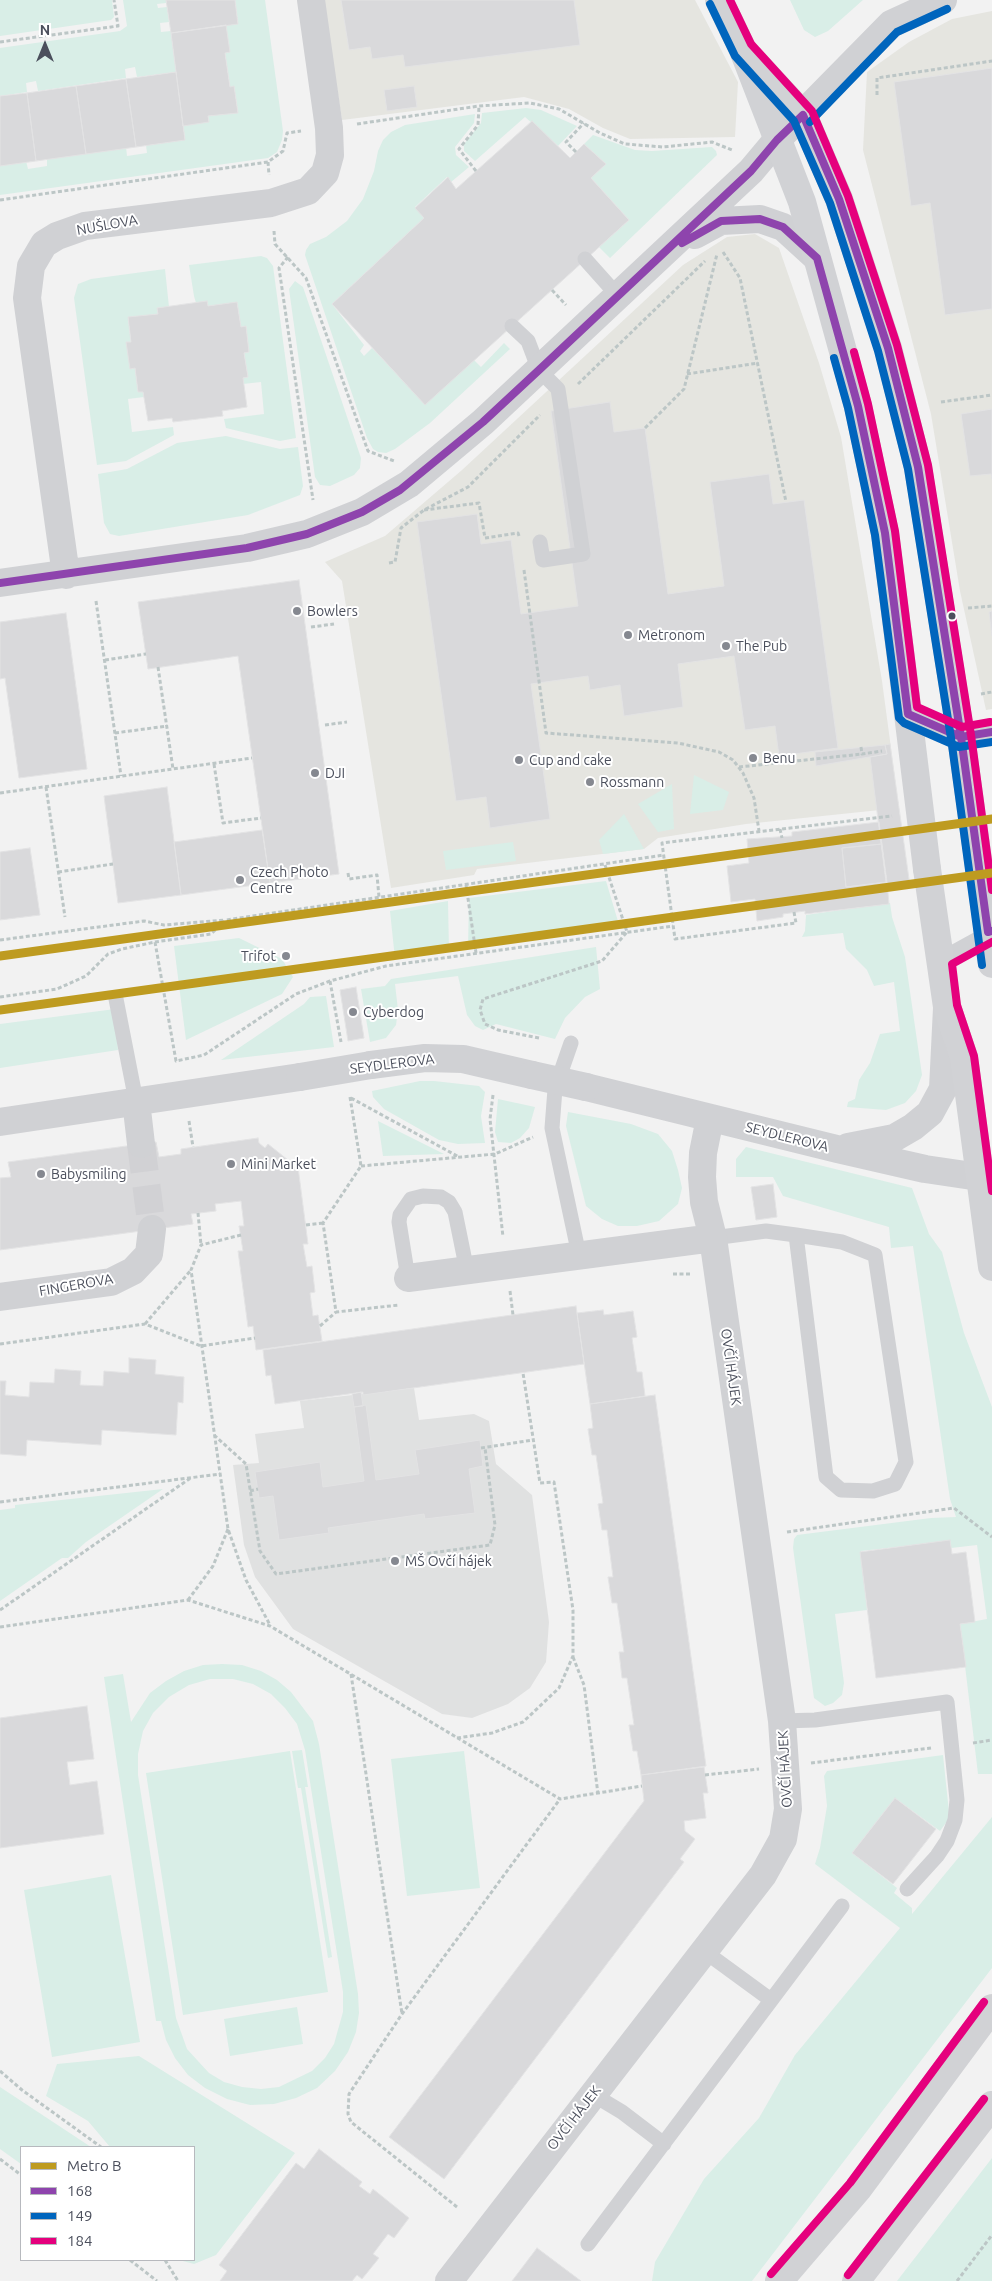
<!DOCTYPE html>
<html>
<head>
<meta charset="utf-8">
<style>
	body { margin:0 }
	#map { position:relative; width:992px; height:2281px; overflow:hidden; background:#f2f2f2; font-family:Ubuntu,sans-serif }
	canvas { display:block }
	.legend { position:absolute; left:20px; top:2146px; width:175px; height:115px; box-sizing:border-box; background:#fff; border:1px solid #b7b9be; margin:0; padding:6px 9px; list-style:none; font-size:15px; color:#4b4f5c }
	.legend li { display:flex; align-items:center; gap:10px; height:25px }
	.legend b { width:25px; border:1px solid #b7b9be }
	.north { position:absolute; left:20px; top:20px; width:50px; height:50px; -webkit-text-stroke:4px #fff; paint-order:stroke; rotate:0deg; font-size:14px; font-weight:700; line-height:20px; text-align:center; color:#4b4f5c }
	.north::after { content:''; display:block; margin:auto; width:18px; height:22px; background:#4b4f5c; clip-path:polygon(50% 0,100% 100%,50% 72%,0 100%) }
</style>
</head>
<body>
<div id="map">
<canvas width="992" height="2281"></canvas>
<ul class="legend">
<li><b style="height:6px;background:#be9b20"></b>Metro B</li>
<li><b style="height:6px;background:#8e44ad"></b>168</li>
<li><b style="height:6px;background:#0065bd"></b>149</li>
<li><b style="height:6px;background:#e5007d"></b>184</li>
</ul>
<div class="north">N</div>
</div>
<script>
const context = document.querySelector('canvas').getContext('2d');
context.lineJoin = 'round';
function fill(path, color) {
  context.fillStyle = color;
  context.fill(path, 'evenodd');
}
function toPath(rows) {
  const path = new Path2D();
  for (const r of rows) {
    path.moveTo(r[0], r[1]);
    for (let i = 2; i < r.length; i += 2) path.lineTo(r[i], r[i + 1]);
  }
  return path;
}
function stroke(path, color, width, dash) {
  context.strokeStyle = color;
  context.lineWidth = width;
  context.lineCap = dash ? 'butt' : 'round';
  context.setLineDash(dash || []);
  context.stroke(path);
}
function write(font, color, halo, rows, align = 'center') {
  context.font = font + ' Ubuntu,sans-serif';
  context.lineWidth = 4;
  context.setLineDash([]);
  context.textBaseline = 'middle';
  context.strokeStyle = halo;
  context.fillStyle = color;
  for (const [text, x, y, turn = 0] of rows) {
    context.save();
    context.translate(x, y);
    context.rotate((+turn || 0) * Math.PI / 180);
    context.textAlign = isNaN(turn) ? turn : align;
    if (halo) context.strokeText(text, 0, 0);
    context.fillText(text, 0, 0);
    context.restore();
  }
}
fill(toPath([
	[323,0,695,0,738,82,735,137,630,139,603,128,569,109,524,97,342,120],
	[992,11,992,709,986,710,960,591,931,414,863,150,867,72,909,42,952,19],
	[755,234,779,248,819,363,841,437,882,681,899,808,746,824,658,838,644,849,477,869,474,875,391,888,342,581,325,562,385,536,462,470,683,265,727,237]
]), '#e5e5e0');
fill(toPath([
	[414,1388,419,1420,474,1414,489,1421,496,1464,532,1495,549,1622,546,1662,530,1688,508,1704,472,1718,442,1714,293,1629,255,1577,244,1545,233,1465,259,1463,255,1434,304,1428,300,1401]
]), '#e0e1e1');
fill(toPath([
	[0,0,112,0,114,17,111,20,0,36],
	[123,0,166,0,166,3,157,4,158,8,167,7,169,22,160,23,161,32,171,31,176,72,137,77,135,67,125,69,126,78,38,91,36,81,26,83,27,92,0,96,0,48,120,31,127,26],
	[235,0,265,0,283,131,282,140,277,152,268,158,0,195,0,165,26,161,28,169,47,166,47,158,126,147,127,156,147,153,146,145,185,139,183,125,209,121,208,116,238,112,234,87,230,87,225,53,226,25,238,23],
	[790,0,863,0,828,31,815,37,804,30],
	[526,108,541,110,577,126,558,146,525,117,475,161,464,151,464,144,481,123,482,113],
	[475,114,474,123,455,147,456,155,469,167,451,182,447,177,415,207,424,218,332,304,364,345,360,351,364,356,372,348,425,404,474,360,481,367,504,343,510,349,430,423,395,449,386,453,378,452,373,449,367,438,305,255,306,250,310,244,326,237,347,221,363,199,374,171,378,151,383,140,391,132,405,125],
	[593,135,635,150,652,151,712,147,716,151,717,155,610,258,599,247,629,220,591,178,606,164,584,144],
	[261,256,267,258,273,266,296,438,280,441,226,428,224,419,264,414,261,382,243,384,243,378,248,377,244,353,249,352,246,326,241,327,237,303,208,306,196,303,194,296,189,265],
	[165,269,169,307,157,308,158,314,128,318,131,342,130,368,135,368,138,392,143,392,144,397,128,399,132,432,173,427,174,435,126,461,97,465,74,298,78,284,91,279],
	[295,281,303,287,361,458,360,468,354,475,330,486,320,485,315,477,289,289],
	[226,436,280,449,298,447,303,486,300,495,248,515,119,536,110,534,104,523,98,474,127,469,177,443],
	[694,775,729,792,723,810,690,814],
	[672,784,674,829,658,832,638,804],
	[624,814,644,849,603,854,599,840],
	[513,842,516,861,446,870,443,851],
	[606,881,620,928,468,949,469,898],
	[448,901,449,951,395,959,390,911],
	[890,903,892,917,905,957,922,1075,916,1091,905,1103,886,1110,847,1107,848,1102,855,1099,859,1080,870,1063,880,1034,900,1031,894,982,874,986,867,970,846,949,843,933,802,937,805,931,806,915],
	[239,938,282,959,293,977,282,994,186,1040,174,946],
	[596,947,600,989,585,997,565,1018,555,1039,496,1024,483,1030,475,1026,467,1015,458,976,395,984,398,1010,396,1025,386,1038,370,1042,361,989,385,986,391,979],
	[326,996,334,1047,221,1060,304,1004,310,997],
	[115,1009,118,1050,0,1068,0,1024],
	[420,1081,434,1081,479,1086,485,1092,481,1116,485,1143,458,1144,439,1140,384,1109,373,1097,372,1091],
	[498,1099,535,1107,529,1128,520,1138,511,1143,498,1142,495,1132],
	[568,1112,631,1124,658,1134,672,1151,678,1170,682,1188,678,1204,659,1221,637,1226,618,1226,602,1219,586,1206,566,1126],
	[378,1121,444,1154,383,1156],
	[746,1147,912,1188,929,1234,942,1252,964,1333,992,1407,992,1774,978,1774,960,1624,987,1619,977,1545,951,1548,950,1541,861,1551,867,1610,835,1614,844,1683,842,1695,833,1703,825,1706,814,1698,793,1548,794,1539,797,1535,931,1518,956,1517,950,1499,913,1246,891,1248,889,1227,783,1196,773,1177,736,1177,736,1159],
	[163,1489,86,1542,68,1558,62,1558,0,1601,0,1510,15,1508,15,1505],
	[222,1664,242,1665,261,1671,277,1680,291,1692,313,1721,319,1744,358,1994,359,2013,356,2032,348,2052,335,2071,317,2088,296,2098,274,2104,250,2105,227,2099,205,2088,188,2075,175,2058,166,2040,161,2021,156,2021,104,1677,123,1674,131,1722,150,1693,166,1681,184,1671,203,1665],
	[210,1679,233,1679,253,1684,271,1694,285,1708,297,1724,305,1750,343,1992,343,2012,334,2044,325,2058,312,2071,279,2087,261,2089,242,2087,224,2082,209,2073,187,2049,176,2018,138,1775,138,1754,143,1731,153,1713,169,1697,189,1685],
	[302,1750,308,1787,305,1787,332,1957,328,1958,301,1788,298,1788,292,1751],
	[290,1751,328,1992,183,2015,146,1773],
	[464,1751,480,1888,407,1896,391,1759],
	[943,1755,949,1812,948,1820,940,1831,895,1798,852,1853,897,1888,894,1893,912,1908,912,1914,992,1817,992,1968,752,2281,652,2281,655,2262,704,2179,759,2118,795,2055,900,1928,815,1864,820,1848,827,1806,824,1776,827,1771],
	[111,1875,140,2042,52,2057,24,1890],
	[297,2007,303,2044,230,2056,224,2019],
	[139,2056,295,2153,216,2255,194,2264,179,2260,194,2260,194,2147,110,2147,88,2121,46,2096,57,2064],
	[0,2087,91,2147,21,2147,21,2164,0,2149],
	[992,2158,992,2281,897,2281]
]), '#d9eee7');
const building = toPath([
	[166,0,235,0,238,24,171,33,166,0],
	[341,0,574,0,580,45,405,67,403,55,372,59,370,47,349,50,341,0],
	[226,25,230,52,225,53,230,87,234,86,238,113,208,116,209,122,183,126,171,33,226,25],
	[992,68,992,309,945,315,930,203,911,206,894,82,992,68],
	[176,72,185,140,136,147,126,79,176,72],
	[126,79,136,147,86,154,76,86,126,79],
	[76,86,86,154,36,161,27,93,76,86],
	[414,86,417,107,387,111,384,90,414,86],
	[27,93,36,161,0,166,0,96,27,93],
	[532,121,570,158,584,144,606,164,591,178,629,220,425,405,332,304,424,218,415,208,448,177,456,189,532,121],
	[207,301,208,306,237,302,241,327,246,326,249,352,244,353,248,377,243,378,247,407,222,411,223,416,173,422,172,418,148,421,143,392,138,392,135,368,130,369,126,342,131,342,128,317,158,314,157,308,207,301],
	[610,402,614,432,645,428,668,594,724,586,710,482,769,474,773,504,804,500,838,748,779,756,775,726,745,730,734,656,678,664,683,707,624,716,620,685,590,690,588,676,531,684,550,819,490,828,486,797,456,801,417,522,477,514,481,544,511,540,521,614,578,606,551,411,610,402],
	[992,409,992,479,991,474,970,476,961,414,992,409],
	[299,580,339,874,270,883,238,656,148,669,138,602,299,580],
	[992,611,992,636,989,612,992,611],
	[66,613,87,769,19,778,5,678,0,679,0,622,66,613],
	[890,744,910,886,887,890,870,757,887,754,885,745,890,744],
	[885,745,887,754,816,766,815,752,885,745],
	[167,787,181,895,118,903,104,796,167,787],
	[879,822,882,844,842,848,846,887,887,882,889,904,805,914,805,911,783,914,783,917,757,921,755,899,731,902,727,866,749,863,747,839,792,836,792,832,879,822],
	[262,830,270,883,181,895,174,842,262,830],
	[882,844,887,882,846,887,842,848,882,844],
	[30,848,40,915,0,920,0,852,30,848],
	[356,987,364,1038,348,1041,340,990,356,987],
	[258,1138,259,1143,265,1148,268,1144,288,1160,286,1163,293,1167,298,1167,308,1244,303,1244,307,1267,312,1266,315,1292,310,1293,313,1316,318,1315,322,1341,256,1350,253,1326,248,1327,238,1251,243,1251,239,1226,244,1226,241,1201,215,1204,216,1211,191,1214,193,1224,0,1250,0,1178,11,1177,8,1162,156,1142,159,1157,181,1154,181,1149,258,1138],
	[773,1184,777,1217,756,1220,751,1187,773,1184],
	[576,1306,584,1364,363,1395,363,1392,275,1404,271,1375,266,1376,263,1350,576,1306],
	[603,1310,604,1315,633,1311,637,1337,632,1338,637,1372,642,1372,645,1396,590,1404,577,1313,603,1310],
	[129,1358,156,1360,155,1374,184,1377,183,1403,178,1402,176,1435,102,1430,101,1445,27,1440,26,1456,0,1454,0,1381,6,1381,5,1395,29,1397,30,1382,54,1383,55,1369,81,1371,80,1385,103,1386,104,1371,129,1373,129,1358],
	[361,1392,363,1406,354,1407,352,1394,361,1392],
	[655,1395,706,1766,641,1775,637,1751,633,1751,629,1725,634,1725,627,1678,622,1678,619,1652,624,1652,617,1603,612,1603,608,1577,613,1577,607,1530,602,1530,598,1504,603,1503,596,1455,592,1455,588,1429,593,1428,590,1404,655,1395],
	[366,1405,376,1480,419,1474,415,1450,480,1440,483,1466,469,1469,475,1513,425,1519,424,1514,328,1528,329,1533,279,1540,273,1496,259,1498,255,1472,320,1462,323,1487,364,1481,354,1407,366,1405],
	[950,1540,952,1554,966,1552,975,1622,960,1624,966,1667,876,1678,860,1552,950,1540],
	[87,1706,94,1759,67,1762,70,1785,97,1781,104,1834,0,1848,0,1718,87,1706],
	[704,1767,708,1793,703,1793,706,1818,684,1821,685,1831,695,1839,680,1859,684,1862,444,2179,389,2137,644,1801,641,1775,704,1767],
	[895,1798,936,1829,893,1884,852,1853,895,1798],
	[319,2149,362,2182,359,2186,370,2194,373,2189,409,2218,394,2238,388,2234,373,2254,379,2258,362,2279,357,2275,352,2281,220,2281,227,2271,219,2265,296,2163,304,2169,319,2149],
	[537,2248,581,2281,512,2281,537,2248]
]);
fill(building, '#d9d9db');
stroke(building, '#e3e3e4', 1);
stroke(toPath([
	[141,1144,152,1229]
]), '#d1d1d4', 28, [28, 14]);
stroke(toPath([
	[0,42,118,26,114,0],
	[877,95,877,78,992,61],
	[357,124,479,106,530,103,559,109,600,133,625,144,663,147,712,142,732,150],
	[576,152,566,142,584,123],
	[268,162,269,175],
	[476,171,459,149,478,125,479,106],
	[0,200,268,162,283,151,287,133,301,131],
	[274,231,275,244,306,278,368,451,394,461],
	[723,252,740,278,786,502],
	[288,257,279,268,313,500],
	[552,290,566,305],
	[687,374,758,363],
	[578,384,705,261],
	[941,402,992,395],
	[645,428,684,389,717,254],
	[424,510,479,503,485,538,518,533,519,536],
	[389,563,395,562,401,528,424,510,468,487,540,415],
	[524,570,546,733,678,743,719,752,733,760,743,773,754,798,759,831],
	[96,601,121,776],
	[968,608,992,606],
	[311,627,334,624],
	[105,660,146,654],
	[158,667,173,769],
	[981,694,992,692],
	[325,725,347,722],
	[115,733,167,726],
	[861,747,862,754,882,751],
	[214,764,223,823,261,818],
	[739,767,862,754],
	[46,787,65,917],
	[0,793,252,758],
	[780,829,782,838],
	[58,872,113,864],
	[348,873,349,879,377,875,379,897],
	[466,885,476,953],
	[794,912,796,923,675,939,662,843,892,816],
	[0,940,144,921,164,925,225,920],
	[155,942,176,1061,204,1055,296,994,330,981,386,966,673,926],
	[330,981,341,1042],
	[0,997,57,989,86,976,108,954,122,949,155,942,211,934,226,920,664,855],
	[539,1038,498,1030,485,1024,480,1010,483,999,602,961,627,932,605,865],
	[493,1095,490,1119,503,1237],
	[350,1097,361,1166,323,1223,336,1312,399,1305],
	[351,1098,459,1157],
	[189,1121,193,1147],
	[361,1166,495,1154,533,1137],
	[198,1213,201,1245],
	[306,1225,323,1223],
	[241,1235,201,1245,191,1270,228,1529,246,1580,270,1625],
	[673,1274,692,1274],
	[510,1291,513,1315],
	[145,1324,191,1270],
	[320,1326,336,1312],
	[0,1344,145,1324,201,1346,255,1338],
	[214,1435,246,1464,260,1551,276,1574,490,1545,495,1525,485,1448],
	[481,1448,533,1440],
	[250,1491,258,1489],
	[0,1502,220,1474],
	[787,1532,954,1508,992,1537],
	[188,1600,213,1566,228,1529],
	[0,1610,192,1477],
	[0,1627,188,1600,270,1626,560,1799,642,1786],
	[573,1657,584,1685,598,1794],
	[351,1674,402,2014],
	[457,1738,492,1733,523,1722,559,1688,573,1656,573,1610,554,1482,540,1483,523,1373],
	[973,1743,992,1740],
	[811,1763,931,1748],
	[705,1775,759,1769],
	[0,2071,22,2090,101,2147],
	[0,2159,21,2175],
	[457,2207,351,2122,348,2114,349,2094,402,2014,560,1799],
	[130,2260,157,2281],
	[165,2260,178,2281],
	[957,2281,992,2235]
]), '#bcc6c6', 3, [4, 2.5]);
stroke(toPath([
	[585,259,618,296],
	[512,326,528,341,539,370,558,389,583,554,543,560,540,542],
	[908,714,961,737,992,732],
	[941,959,992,931],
	[116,999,136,1101],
	[571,1043,555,1089,552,1128,579,1255],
	[713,1238,766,1231,796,1235,842,1242,875,1255,906,1462,895,1484,873,1491,841,1490,826,1477,796,1235],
	[408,1278,399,1222,400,1215,411,1199,423,1196,441,1197,449,1202,455,1212,467,1271],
	[782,1721,815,1720,947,1702,957,1800,955,1820,947,1841,937,1856,907,1889],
	[704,1951,771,2000],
	[592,2094,622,2112,664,2144],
	[588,2244,842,1906]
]), '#d0d1d4', 15);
stroke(toPath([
	[695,235,721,221,760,219,783,227,817,258],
	[66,575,27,298,31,266,44,244,57,236,85,226,271,203,308,191,325,173,330,155,329,128,311,0],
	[0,583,247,548,307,534,362,512,409,484,483,422,751,171,777,140],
	[371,1065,425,1058,463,1059,532,1075],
	[586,1087,837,1149,925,1169,992,1179],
	[136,1101,141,1144],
	[0,1122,300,1077],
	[848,1147,894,1138,913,1127,930,1113,943,1089,947,1008],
	[408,1278,713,1238],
	[0,1297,111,1282,133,1271,149,1254,152,1229],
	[449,2281,763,1875,783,1839,788,1809,782,1721,713,1238,704,1202,702,1177,703,1153,710,1118]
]), '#d0d1d4', 28);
stroke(toPath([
	[777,140,891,24,943,0]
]), '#d0d1d4', 28);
stroke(toPath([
	[719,0,743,50,802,202,858,406,885,533,908,714],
	[752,60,803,115,839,199,888,348,918,467,961,737],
	[927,869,947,1007,964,1057,992,1267],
	[988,932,992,964],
	[779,2281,858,2189,992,2008],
	[856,2281,992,2105]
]), '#d1d2d5', 28);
stroke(toPath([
	[532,1075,586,1087],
	[300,1077,371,1065]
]), '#d0d1d4', 28);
stroke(toPath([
	[908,714,927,869],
	[961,737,988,932]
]), '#d1d2d5', 28);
stroke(toPath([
	[682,243,721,221,760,219,783,227,817,258,858,406,885,533,908,714,961,737,992,732],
	[0,583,247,548,307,534,362,512,400,490,483,422,539,370,751,171,777,140,803,115,839,199,888,348,918,467,961,737,988,932,992,931]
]), '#8e44ad', 8);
stroke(toPath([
	[710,4,735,56,794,121,830,203,878,351,908,469,951,738,982,965],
	[810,122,897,32,947,9],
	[834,358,848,408,875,535,899,718,904,723,959,747,992,742]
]), '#0065bd', 8);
stroke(toPath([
	[730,0,751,44,812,111,848,196,897,345,928,465,971,735,992,890],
	[854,352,868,404,895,531,917,707,962,727,990,722],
	[992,942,952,964,957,1005,974,1056,992,1191],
	[771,2274,850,2183,984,2002],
	[848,2275,984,2099]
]), '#e5007d', 8);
stroke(toPath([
	[0,956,992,819],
	[0,1010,992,873]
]), '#be9b20', 9);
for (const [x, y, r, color] of [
	[297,611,5,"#858890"],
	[952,616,4.5,"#4b4f5c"],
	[628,635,5,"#858890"],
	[726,646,5,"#858890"],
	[753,758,5,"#858890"],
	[519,760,5,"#858890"],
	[315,773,5,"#858890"],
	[590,782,5,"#858890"],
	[240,880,5,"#858890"],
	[286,956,5,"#858890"],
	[353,1012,5,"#858890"],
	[231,1164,5,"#858890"],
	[41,1174,5,"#858890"],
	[395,1561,5,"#858890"]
]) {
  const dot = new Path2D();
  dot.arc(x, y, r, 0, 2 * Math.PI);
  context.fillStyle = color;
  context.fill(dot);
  stroke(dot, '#fff', 2);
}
write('14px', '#4b4f5c', '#fff', [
	["NUŠLOVA",107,225,-10],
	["SEYDLEROVA",392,1064,-7],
	["SEYDLEROVA",787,1137,14],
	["FINGEROVA",76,1285,-10],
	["OVČÍ HÁJEK",731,1367,82],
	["OVČÍ HÁJEK",785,1769,-93],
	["OVČÍ HÁJEK",574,2118,-52]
]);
write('14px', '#4b4f5c', '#fff', [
	["Bowlers",307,611],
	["Metronom",638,635],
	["The Pub",736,646],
	["Benu",763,758],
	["Cup and cake",529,760],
	["DJI",325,773],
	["Rossmann",600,782],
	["Czech Photo",250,872],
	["Centre",250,888],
	["Trifot",276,956,"right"],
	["Cyberdog",363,1012],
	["Mini Market",241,1164],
	["Babysmiling",51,1174],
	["MŠ Ovčí hájek",405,1561]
], 'left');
</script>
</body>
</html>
